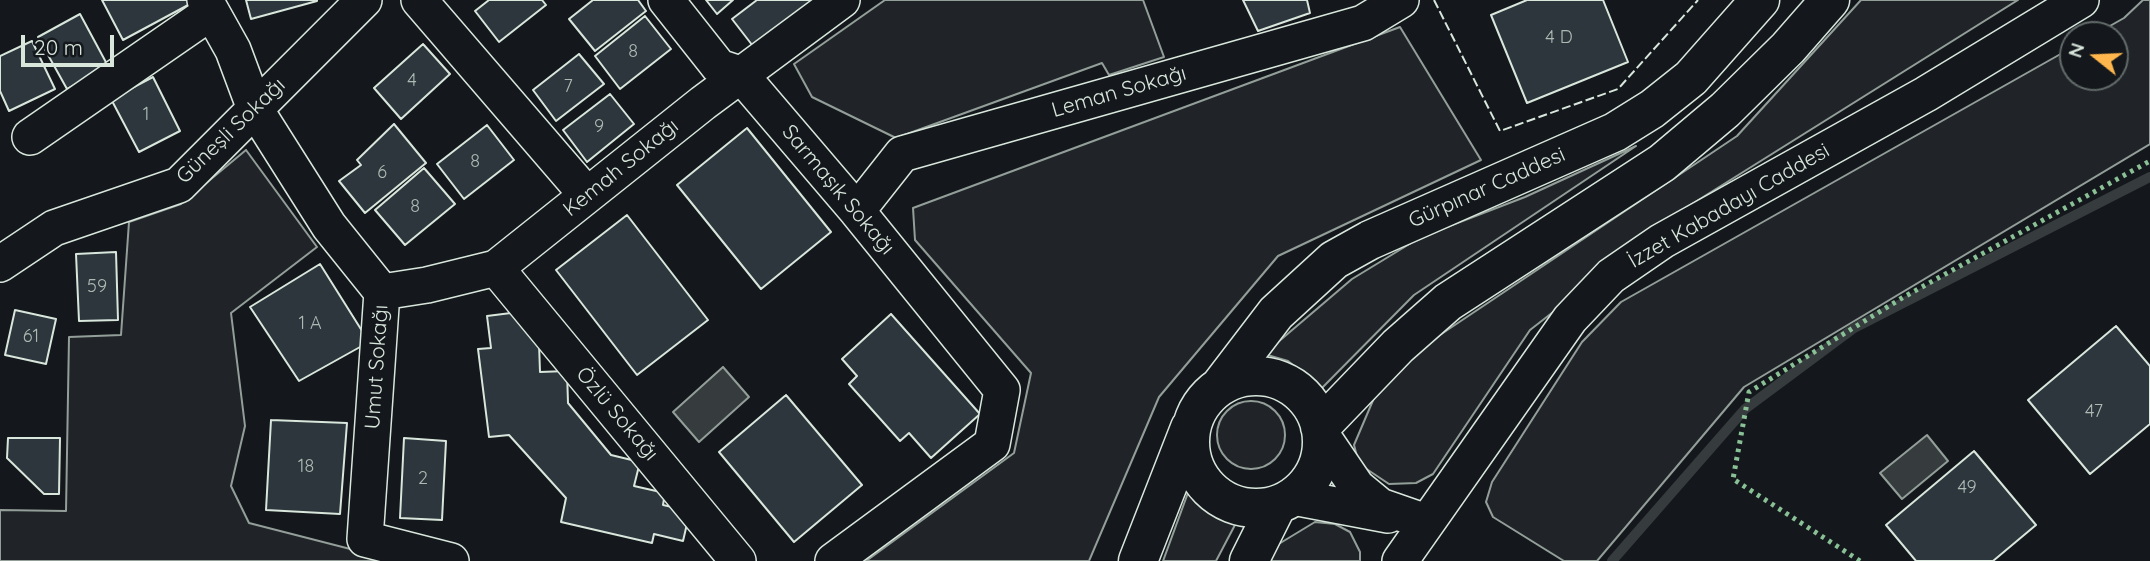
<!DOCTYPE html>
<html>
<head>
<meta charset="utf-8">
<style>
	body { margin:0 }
	#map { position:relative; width:2150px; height:561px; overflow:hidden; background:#14181c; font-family:Quicksand,sans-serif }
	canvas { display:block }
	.north { position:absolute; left:2059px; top:21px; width:70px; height:70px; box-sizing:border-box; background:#14181c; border:2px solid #626a69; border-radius:50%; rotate:288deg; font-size:19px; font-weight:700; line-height:28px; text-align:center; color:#d8e6dc }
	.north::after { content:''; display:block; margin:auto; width:24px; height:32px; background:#ffb74d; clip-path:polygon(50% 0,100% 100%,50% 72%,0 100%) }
	.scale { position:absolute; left:21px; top:35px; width:93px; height:32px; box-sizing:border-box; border:4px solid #d8e6dc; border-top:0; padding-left:9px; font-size:21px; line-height:24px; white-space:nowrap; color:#d8e6dc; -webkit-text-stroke:5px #14181c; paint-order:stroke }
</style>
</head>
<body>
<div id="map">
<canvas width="2150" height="561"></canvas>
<div class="north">N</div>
<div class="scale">20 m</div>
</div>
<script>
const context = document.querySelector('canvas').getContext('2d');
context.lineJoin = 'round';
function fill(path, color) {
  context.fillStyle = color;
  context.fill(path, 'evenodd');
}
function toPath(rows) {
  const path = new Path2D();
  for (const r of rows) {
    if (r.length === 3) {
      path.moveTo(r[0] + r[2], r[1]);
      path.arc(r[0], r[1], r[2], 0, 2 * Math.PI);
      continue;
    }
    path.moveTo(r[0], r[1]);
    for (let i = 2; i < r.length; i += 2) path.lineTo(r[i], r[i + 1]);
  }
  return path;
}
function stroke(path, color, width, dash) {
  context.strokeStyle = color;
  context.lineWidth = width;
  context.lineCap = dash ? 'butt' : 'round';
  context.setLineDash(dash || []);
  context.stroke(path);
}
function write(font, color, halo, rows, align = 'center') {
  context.font = font + ' Quicksand,sans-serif';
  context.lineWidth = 5;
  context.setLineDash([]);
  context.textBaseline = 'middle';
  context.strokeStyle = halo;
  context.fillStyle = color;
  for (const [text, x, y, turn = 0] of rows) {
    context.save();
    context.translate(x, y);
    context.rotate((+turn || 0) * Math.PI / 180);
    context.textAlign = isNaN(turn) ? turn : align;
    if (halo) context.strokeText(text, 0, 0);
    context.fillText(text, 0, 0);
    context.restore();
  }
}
const green = toPath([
	[885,0,1143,0,1164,57,1109,75,1102,63,896,138,812,97,794,64,885,0],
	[1861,0,2018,0,1692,204,1530,330,1433,474,1416,483,1389,484,1359,464,1354,445,1374,398,1422,347,1737,136,1861,0],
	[2143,0,2150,0,2150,144,1744,387,1597,561,1564,561,1493,517,1486,502,1492,482,1582,342,1621,302,2073,47,2073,77,2115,77,2115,35,2094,35,2124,18,2143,0],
	[1400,27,1481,160,1278,256,1159,397,1089,561,866,561,1014,453,1031,373,915,240,913,208,1400,27],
	[1636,146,1414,295,1317,393,1307,376,1288,361,1264,354,1352,279,1421,237,1525,197,1636,146],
	[246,150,317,247,231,313,245,426,231,486,249,523,397,561,0,561,0,510,66,511,69,337,121,335,129,222,181,204,246,150],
	[1251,435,34],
	[1189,490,1210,508,1236,523,1216,561,1163,561,1189,490],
	[1315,522,1335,524,1350,532,1360,552,1360,561,1269,561,1277,545,1315,522]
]);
fill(green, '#202428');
stroke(green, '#939e99', 2);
const water = toPath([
	[723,367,749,397,699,442,673,412,723,367],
	[1927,435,1948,461,1902,499,1880,473,1927,435]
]);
fill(water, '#363b3e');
stroke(water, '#939e99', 2);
stroke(toPath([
	[1612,561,1745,409,1854,328,2150,177]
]), '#363b3e', 10);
const building = toPath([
	[102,0,188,0,190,4,123,40,102,0],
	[246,0,317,0,317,1,251,19,246,0],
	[489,0,542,0,546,5,499,42,475,11,489,0],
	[593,0,638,0,646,11,595,51,569,19,593,0],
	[706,0,733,0,717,14,706,0],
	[757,0,824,0,756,50,732,19,757,0],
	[1243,0,1307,0,1310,13,1258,31,1243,0],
	[1527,0,1603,0,1628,62,1527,103,1491,15,1527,0],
	[80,14,108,66,67,89,38,37,80,14],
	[645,16,671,49,620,89,595,56,645,16],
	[32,41,55,89,9,111,0,91,0,56,32,41],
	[423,44,450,74,401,119,374,88,423,44],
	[579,54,604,84,556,121,533,90,579,54],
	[153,77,180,131,139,152,111,99,153,77],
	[610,94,634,124,587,162,563,130,610,94],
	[394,124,426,163,365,213,339,181,361,165,357,160,394,124],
	[487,125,514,160,464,199,437,164,487,125],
	[747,128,831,232,761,289,677,185,747,128],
	[424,168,455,204,405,245,375,210,424,168],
	[627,215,708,320,637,375,556,270,627,215],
	[116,252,118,320,79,321,76,254,116,252],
	[320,264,369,342,299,381,250,307,320,264],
	[15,310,56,319,46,364,5,355,15,310],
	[511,313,539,343,540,372,567,371,568,403,611,455,640,462,634,486,665,493,663,505,690,511,683,541,654,534,652,543,561,522,566,498,509,435,489,437,478,349,491,348,487,316,511,313],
	[891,314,980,414,931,458,909,433,900,441,849,384,857,376,842,359,891,314],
	[2116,326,2150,366,2150,424,2090,474,2028,400,2116,326],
	[786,395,862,485,794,542,719,452,786,395],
	[271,420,347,423,340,514,266,510,271,420],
	[8,438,60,438,59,494,44,494,7,458,8,438],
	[404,438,446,441,442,520,400,518,404,438],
	[1974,451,2036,525,1993,561,1916,561,1886,525,1974,451]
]);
fill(building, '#2c363c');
stroke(building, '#d8e6dc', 2);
const minor = toPath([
	[205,0,233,50,255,109,329,226,382,292,365,539,451,561],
	[419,0,587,195],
	[666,0,719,67,740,74,857,211,1002,390,992,444,833,561],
	[30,137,211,12],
	[857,211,902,154,1363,23,1401,0],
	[0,264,54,228,179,185,364,0],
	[496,268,738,561],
	[382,292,427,285,496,268,703,103,842,0],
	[1323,437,1357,487,1380,506,1426,522],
	[1293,497,1388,515],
	[1400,561,1570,319,1611,276,1662,241,1926,94,2081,0]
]);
const major = toPath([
	[1256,442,66],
	[1221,385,1276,313,1334,260,1370,240,1615,132,1652,109,1691,78,1760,0],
	[1320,427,1398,346,1448,302,1662,163,1725,110,1788,48,1830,0],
	[1138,561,1190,428],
	[1249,561,1277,505]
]);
stroke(minor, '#d8e6dc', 38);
stroke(major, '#d8e6dc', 41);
stroke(minor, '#14181c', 35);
stroke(major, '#14181c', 38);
stroke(toPath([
	[1860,561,1733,479,1749,392,1902,298,2150,161]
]), '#8ac095', 5, [3.5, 5]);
stroke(toPath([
	[1434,0,1500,131,1618,89,1698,0]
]), '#d8e6dc', 2, [9, 3.5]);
write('18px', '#adbab4', null, [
	["4 D",1559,38],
	["8",633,52],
	["4",412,81],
	["7",568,87],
	["1",146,115],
	["9",599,127],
	["8",475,162],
	["6",382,173],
	["8",415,207],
	["59",97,287],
	["1 A",310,324],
	["61",31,337],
	["47",2094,412],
	["18",306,467],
	["2",423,479],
	["49",1967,488]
]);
write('21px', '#d8e6dc', '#14181c', [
	["Leman Sokağı",1119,92,-16],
	["Güneşli Sokağı",231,131,-44],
	["Kemah Sokağı",621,168,-39],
	["Gürpınar Caddesi",1487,188,-24],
	["Sarmaşık Sokağı",838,190,50],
	["İzzet Kabadayı Caddesi",1729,206,-30],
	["Umut Sokağı",377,367,-86],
	["Özlü Sokağı",617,414,50]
]);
</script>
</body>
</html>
